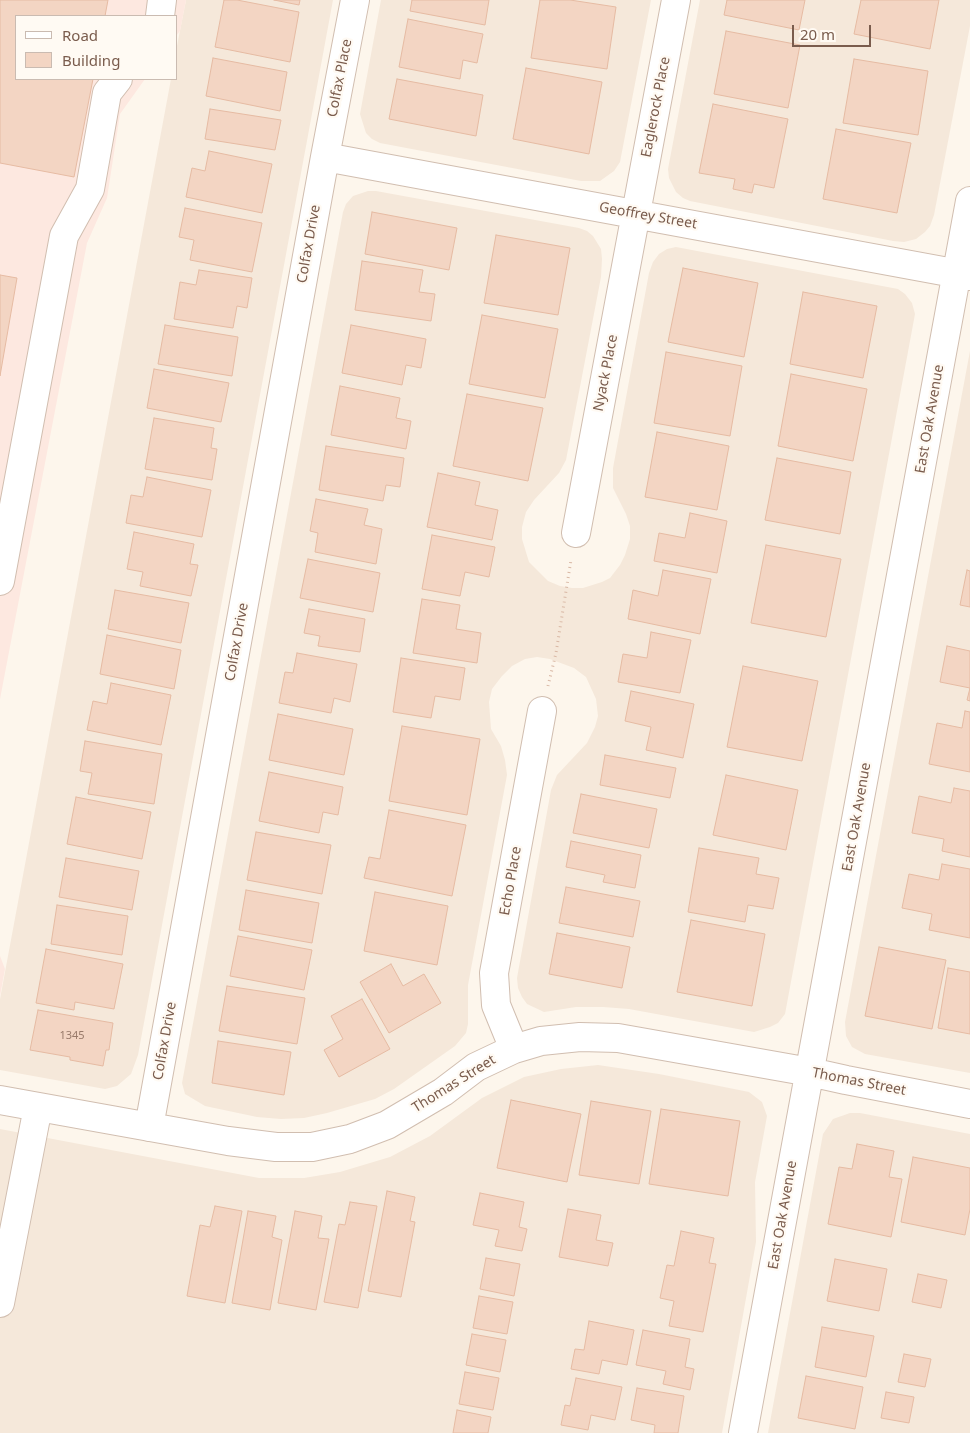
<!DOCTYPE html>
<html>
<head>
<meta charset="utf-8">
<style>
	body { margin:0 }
	#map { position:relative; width:970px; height:1433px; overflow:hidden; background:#fdf6ec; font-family:"Noto Sans",sans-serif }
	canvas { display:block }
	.legend { position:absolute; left:15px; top:15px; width:162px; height:65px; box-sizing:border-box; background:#fffaf3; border:1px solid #cabbb1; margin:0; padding:6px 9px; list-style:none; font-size:15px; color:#7a5c4d }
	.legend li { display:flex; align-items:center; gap:10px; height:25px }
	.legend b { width:25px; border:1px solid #cabbb1 }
	.scale { position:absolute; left:792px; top:25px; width:79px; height:22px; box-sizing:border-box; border:2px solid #7a5c4d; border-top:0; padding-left:6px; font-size:15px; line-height:18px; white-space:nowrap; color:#7a5c4d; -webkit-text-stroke:4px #fffaf3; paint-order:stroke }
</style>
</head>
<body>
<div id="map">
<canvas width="970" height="1433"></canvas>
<ul class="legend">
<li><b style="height:6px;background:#fff"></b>Road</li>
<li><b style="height:14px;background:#f3d5c3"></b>Building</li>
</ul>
<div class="scale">20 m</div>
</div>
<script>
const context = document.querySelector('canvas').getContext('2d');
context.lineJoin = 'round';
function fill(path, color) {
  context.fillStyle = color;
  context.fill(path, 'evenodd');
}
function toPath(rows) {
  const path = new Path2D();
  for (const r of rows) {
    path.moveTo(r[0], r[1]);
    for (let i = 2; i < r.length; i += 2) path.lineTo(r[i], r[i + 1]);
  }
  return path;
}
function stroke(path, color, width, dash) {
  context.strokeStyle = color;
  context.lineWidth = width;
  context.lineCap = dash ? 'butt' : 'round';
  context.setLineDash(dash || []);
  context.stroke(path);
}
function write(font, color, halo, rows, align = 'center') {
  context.font = font + ' "Noto Sans",sans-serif';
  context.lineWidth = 4.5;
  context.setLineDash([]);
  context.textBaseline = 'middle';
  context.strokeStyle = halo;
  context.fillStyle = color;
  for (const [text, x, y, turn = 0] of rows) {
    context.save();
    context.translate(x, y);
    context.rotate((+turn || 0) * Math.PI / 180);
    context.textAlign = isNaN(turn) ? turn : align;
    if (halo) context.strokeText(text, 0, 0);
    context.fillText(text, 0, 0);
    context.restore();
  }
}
fill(toPath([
	[186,0,333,0,138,1055,131,1074,117,1086,105,1089,0,1070,0,999,171,79,176,79,176,51],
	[381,0,651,0,620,162,614,171,600,181,581,181,380,143,372,139,366,133,360,114],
	[700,0,970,0,970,26,934,215,930,226,925,232,916,239,904,242,893,241,690,201,683,198,676,192,669,178,668,169],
	[368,191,376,191,579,228,587,231,593,236,601,249,602,259,601,277,566,460,559,473,534,500,526,512,522,527,522,539,529,562,548,581,560,586,572,588,583,588,602,582,610,578,620,565,625,555,630,539,630,526,626,514,613,488,613,468,649,273,653,262,659,254,667,249,676,247,898,289,905,294,912,303,915,314,785,1014,778,1023,770,1027,754,1032,629,1009,603,1007,576,1007,544,1012,527,1004,522,997,518,988,517,978,551,790,557,775,587,743,595,727,598,716,596,699,586,677,574,668,550,659,537,657,525,659,512,666,502,676,492,689,489,702,491,729,501,746,505,760,507,775,468,985,468,1024,466,1033,455,1046,394,1089,375,1099,327,1113,304,1118,281,1119,257,1117,205,1106,185,1094,182,1083,343,212,346,204,353,196],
	[970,351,970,1073,865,1054,852,1047,846,1036,845,1022],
	[598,1065,659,1074,749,1092,762,1102,767,1116,755,1182,756,1242,722,1433,0,1433,0,1129,259,1178,304,1178,340,1172,390,1157,430,1136,482,1098,524,1077,561,1069],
	[850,1113,860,1113,970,1134,970,1433,768,1433,823,1134,833,1119]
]), '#f5e8da');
fill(toPath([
	[0,0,186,0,180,31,176,36,176,16,16,16,16,79,145,79,120,114,107,198,87,243,0,699],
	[0,956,5,969,0,996]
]), '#fde8e0');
const building = toPath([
	[0,0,108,0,105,16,16,16,16,79,93,79,74,177,0,163,0,0],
	[224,0,237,0,299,12,290,62,215,47,224,0],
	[274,0,300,0,299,5,274,0],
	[412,0,489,0,485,25,410,11,412,0],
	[540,0,570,0,616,7,607,69,531,58,540,0],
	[727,0,805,0,799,30,724,15,727,0],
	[861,0,939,0,930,49,854,34,861,0],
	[408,19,483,34,477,63,463,60,460,79,399,67,408,19],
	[726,31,800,45,788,108,714,94,726,31],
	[213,58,287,72,280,111,206,96,213,58],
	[854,59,928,71,918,135,843,123,854,59],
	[526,68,602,82,589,154,513,139,526,68],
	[397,79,483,95,476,136,389,119,397,79],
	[713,104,788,119,774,188,754,184,752,193,733,189,735,179,699,173,713,104],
	[210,109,281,120,275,150,205,139,210,109],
	[836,129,911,143,897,213,823,199,836,129],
	[209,151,272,164,262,213,186,197,192,168,205,171,209,151],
	[185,208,262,223,252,272,190,260,194,240,179,237,185,208],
	[372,212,457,228,449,270,365,254,372,212],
	[496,235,570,248,558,315,484,303,496,235],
	[362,261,423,270,419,292,435,294,431,321,355,310,362,261],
	[683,268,758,283,744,357,668,342,683,268],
	[199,270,252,278,247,308,237,306,233,328,174,319,180,282,196,285,199,270],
	[0,275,17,278,0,376,0,275],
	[803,292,877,306,863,378,790,364,803,292],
	[482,315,558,329,545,398,469,384,482,315],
	[165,325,238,337,232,376,158,364,165,325],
	[351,325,426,339,421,368,406,365,402,385,342,373,351,325],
	[666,352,742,366,730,436,654,423,666,352],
	[154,369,229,383,221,422,147,408,154,369],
	[791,374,867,389,853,461,778,446,791,374],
	[340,386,400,398,396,418,411,421,406,449,331,435,340,386],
	[467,394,543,408,528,481,453,466,467,394],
	[154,418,214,428,211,448,217,449,212,480,145,469,154,418],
	[657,432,729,446,717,510,645,497,657,432],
	[326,446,404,458,400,487,386,485,383,501,319,490,326,446],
	[777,458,851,472,840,534,765,520,777,458],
	[438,473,480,482,475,505,498,510,492,540,427,527,438,473],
	[147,477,211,490,202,537,126,523,131,495,143,497,147,477],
	[316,499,368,509,364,525,382,529,376,564,315,552,318,533,310,531,316,499],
	[690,513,727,521,717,573,654,561,659,533,685,538,690,513],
	[134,532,194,544,190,564,198,565,191,596,140,586,143,572,127,569,134,532],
	[432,535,495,547,489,577,465,572,460,596,422,589,432,535],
	[766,545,841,559,826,637,751,623,766,545],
	[308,559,380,573,373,612,300,598,308,559],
	[663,570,711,579,700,634,628,619,633,590,658,596,663,570],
	[967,570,970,571,970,607,960,605,967,570],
	[115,590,189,603,181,643,108,629,115,590],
	[422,599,460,605,456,629,481,633,477,663,413,653,422,599],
	[309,609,365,619,360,652,318,646,320,636,304,633,309,609],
	[651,632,691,640,680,693,618,682,623,654,647,658,651,632],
	[107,635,181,650,174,689,100,674,107,635],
	[947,646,970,651,970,701,967,700,970,688,940,682,947,646],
	[297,653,357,664,350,702,334,698,331,713,279,703,285,672,293,673,297,653],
	[401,658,465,668,460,700,435,696,431,718,393,712,401,658],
	[743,666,818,681,802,761,727,747,743,666],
	[111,683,171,695,161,745,87,730,93,701,107,704,111,683],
	[631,691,694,704,683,758,646,750,651,727,625,721,631,691],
	[965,711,970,712,970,772,929,764,937,723,962,728,965,711],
	[278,714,353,729,344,775,269,760,278,714],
	[402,726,480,739,467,815,389,801,402,726],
	[85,741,162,754,154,804,88,794,92,773,80,771,85,741],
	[605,755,676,768,670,798,600,785,605,755],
	[269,772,343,787,338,815,323,812,319,833,259,821,269,772],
	[726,775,798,790,786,850,713,835,726,775],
	[954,788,970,791,970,857,942,851,944,839,912,833,919,796,951,803,954,788],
	[581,794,657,809,649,848,573,833,581,794],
	[76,797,151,812,142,859,67,844,76,797],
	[389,810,466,825,452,896,364,878,369,857,380,859,389,810],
	[256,832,331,845,322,894,247,880,256,832],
	[571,841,641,855,635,888,603,882,605,875,566,867,571,841],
	[699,848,759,858,756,874,779,878,773,909,748,905,745,922,688,912,699,848],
	[66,858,139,871,132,910,59,897,66,858],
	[942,864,970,869,970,938,929,930,932,914,902,908,909,874,939,880,942,864],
	[566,887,640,901,633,937,559,923,566,887],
	[246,890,319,903,312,943,239,930,246,890],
	[375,892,448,906,437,965,364,951,375,892],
	[57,905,128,916,122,955,51,944,57,905],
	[691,920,765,934,752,1006,677,992,691,920],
	[557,933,630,947,622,988,549,974,557,933],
	[238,936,312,950,304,990,230,976,238,936],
	[879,947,946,960,932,1029,865,1016,879,947],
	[46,949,123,964,114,1009,75,1002,74,1010,36,1003,46,949],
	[391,964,403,986,424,974,441,1003,389,1033,360,982,391,964],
	[948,968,970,972,970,1034,938,1028,948,968],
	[227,986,305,998,297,1044,219,1031,227,986],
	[362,999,390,1049,339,1077,324,1050,343,1039,331,1016,362,999],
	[38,1010,113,1023,109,1050,106,1050,103,1066,70,1060,70,1057,30,1050,38,1010],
	[218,1041,291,1052,284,1095,212,1083,218,1041],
	[511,1100,581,1114,567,1182,497,1168,511,1100],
	[591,1101,651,1111,639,1184,579,1175,591,1101],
	[661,1109,740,1121,728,1196,649,1184,661,1109],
	[857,1144,894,1151,889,1177,902,1179,891,1237,828,1224,839,1167,852,1169,857,1144],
	[913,1157,970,1168,970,1209,965,1235,901,1222,913,1157],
	[387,1191,415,1197,410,1221,415,1222,401,1297,368,1291,387,1191],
	[480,1193,524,1202,519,1227,527,1229,522,1251,495,1246,499,1230,473,1225,480,1193],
	[350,1202,377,1206,358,1308,324,1302,339,1224,345,1225,350,1202],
	[215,1206,242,1211,225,1303,187,1296,200,1225,210,1227,215,1206],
	[568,1209,601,1215,596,1240,613,1243,608,1266,559,1257,568,1209],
	[248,1211,276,1216,272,1237,282,1240,270,1310,232,1303,248,1211],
	[295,1211,322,1216,318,1238,329,1239,316,1310,278,1303,295,1211],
	[681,1231,714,1238,709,1263,716,1264,703,1332,669,1326,674,1301,660,1298,667,1265,674,1266,681,1231],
	[486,1258,520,1264,514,1296,480,1289,486,1258],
	[835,1259,887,1269,879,1311,827,1301,835,1259],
	[918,1274,947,1280,941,1308,912,1302,918,1274],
	[479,1296,513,1302,507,1334,473,1328,479,1296],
	[589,1321,634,1330,627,1365,602,1360,599,1374,571,1369,575,1349,584,1350,589,1321],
	[822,1327,874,1336,866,1377,815,1367,822,1327],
	[643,1330,690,1339,685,1367,694,1369,690,1390,663,1384,666,1371,636,1365,643,1330],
	[472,1334,506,1340,500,1372,466,1365,472,1334],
	[904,1354,931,1359,925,1387,898,1382,904,1354],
	[465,1372,499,1378,493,1410,459,1404,465,1372],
	[806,1376,863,1387,855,1429,798,1418,806,1376],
	[576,1378,622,1387,615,1420,591,1415,588,1430,561,1425,565,1405,570,1406,576,1378],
	[637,1388,684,1396,678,1433,654,1433,655,1425,631,1420,637,1388],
	[886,1392,914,1397,909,1423,881,1418,886,1392],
	[457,1410,491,1417,488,1433,453,1433,457,1410]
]);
fill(building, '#f3d5c3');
stroke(building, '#e6bba3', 1);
const minor = toPath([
	[160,16,162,0],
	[325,157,970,276],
	[576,533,676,0],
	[0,581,64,236,90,189,107,93,118,79],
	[514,1049,496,1005,494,973,542,711],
	[0,1100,228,1141,276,1147,312,1147,350,1139,387,1125,443,1092,476,1067,514,1049,541,1041,580,1037,618,1038,810,1072,846,1080,970,1104],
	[149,1127,325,157,355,0],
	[0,1303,38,1107],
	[743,1433,970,201]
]);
stroke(minor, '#d1beb0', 30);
stroke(toPath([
	[548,686,556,653,571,560]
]), '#d9b8a5', 3, [1, 4]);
stroke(minor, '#fff', 28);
write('11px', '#987a6a', null, [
	["1345",72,1036]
]);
write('14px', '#7a5c4d', '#fffaf3', [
	["Colfax Place",340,78,-79],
	["Eaglerock Place",656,107,-79],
	["Geoffrey Street",648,216,10],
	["Colfax Drive",309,244,-80],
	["Nyack Place",606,373,-79],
	["East Oak Avenue",930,419,-80],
	["Colfax Drive",237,642,-80],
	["East Oak Avenue",857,817,-80],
	["Echo Place",511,881,-80],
	["Colfax Drive",165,1041,-80],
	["Thomas Street",859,1082,11],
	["Thomas Street",454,1084,-32],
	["East Oak Avenue",783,1215,-80]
]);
</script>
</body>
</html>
